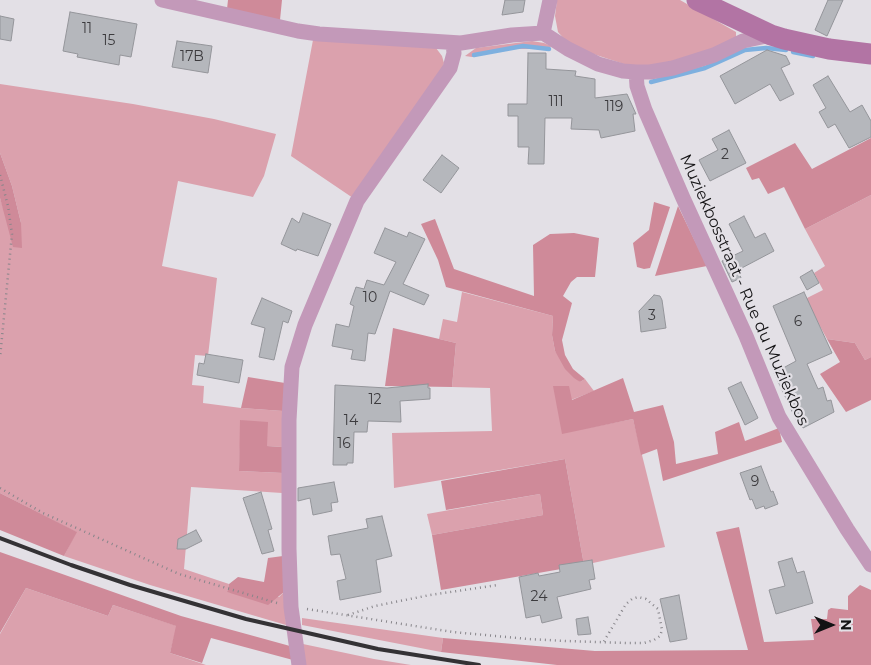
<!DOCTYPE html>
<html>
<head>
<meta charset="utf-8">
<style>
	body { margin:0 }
	#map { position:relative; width:871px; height:665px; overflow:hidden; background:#e3e0e6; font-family:Montserrat,sans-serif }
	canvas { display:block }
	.north { position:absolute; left:806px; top:600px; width:50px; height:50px; -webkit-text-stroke:4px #e3e0e6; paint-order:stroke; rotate:90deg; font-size:14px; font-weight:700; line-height:20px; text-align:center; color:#131214 }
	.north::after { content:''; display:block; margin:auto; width:18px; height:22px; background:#131214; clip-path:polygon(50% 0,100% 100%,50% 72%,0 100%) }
</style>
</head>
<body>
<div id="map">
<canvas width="871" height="665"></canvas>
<div class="north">N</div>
</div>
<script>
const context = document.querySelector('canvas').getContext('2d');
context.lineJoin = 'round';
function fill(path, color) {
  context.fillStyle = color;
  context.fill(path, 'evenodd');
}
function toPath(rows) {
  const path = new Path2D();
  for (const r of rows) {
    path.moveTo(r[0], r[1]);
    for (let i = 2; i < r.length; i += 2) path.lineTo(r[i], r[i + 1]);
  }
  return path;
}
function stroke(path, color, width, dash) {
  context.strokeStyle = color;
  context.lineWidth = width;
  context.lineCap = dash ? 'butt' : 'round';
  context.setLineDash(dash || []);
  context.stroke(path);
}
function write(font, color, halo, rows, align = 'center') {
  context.font = font + ' Montserrat,sans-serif';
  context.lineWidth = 4.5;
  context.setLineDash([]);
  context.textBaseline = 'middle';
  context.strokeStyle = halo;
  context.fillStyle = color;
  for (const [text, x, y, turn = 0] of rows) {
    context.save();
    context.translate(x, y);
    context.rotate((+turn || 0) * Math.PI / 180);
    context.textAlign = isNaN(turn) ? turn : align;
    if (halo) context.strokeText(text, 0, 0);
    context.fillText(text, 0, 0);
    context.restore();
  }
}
fill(toPath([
	[557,0,680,0,736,32,736,40,679,60,647,66,627,65,587,52,566,41,558,32,555,16],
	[313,40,436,48,442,56,444,63,442,70,353,198,291,156],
	[532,41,544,43,551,46,549,49,508,49,472,57,465,56,476,48],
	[0,84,133,104,214,119,276,134,264,176,253,197,178,181,162,266,217,278,208,356,195,355,192,385,204,386,203,403,241,408,283,411,283,447,267,446,241,420,239,471,283,473,282,493,191,487,184,569,229,584,227,592,279,597,284,592,286,625,150,585,64,556,76,532,0,493,0,198,3,207,21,223,12,186,0,153],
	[871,195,871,357,865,360,855,343,827,339,805,299,823,290,814,273,825,266,805,229],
	[462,292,553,316,552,335,555,351,580,382,585,379,594,391,571,400,562,433,633,419,665,547,584,565,565,459,394,488,392,433,492,431,490,388,452,387,456,343,439,339,443,319,457,322],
	[540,494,543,515,432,535,427,514],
	[26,588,108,616,113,605,177,626,170,653,206,665,0,665,0,634],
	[302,618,443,638,441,652,302,625],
	[303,644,374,659,411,665,305,665]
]), '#dba1ad');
fill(toPath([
	[228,0,282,0,280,20,227,9],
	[871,138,871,195,805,229,784,187,768,194,759,178,752,180,746,168,795,143,812,169],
	[0,153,12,186,21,223,22,248,13,247,0,198],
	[654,202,670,207,650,268,644,269,637,267,633,243,649,230],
	[678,206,707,266,655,276,657,270],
	[435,219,454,269,534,296,533,245,550,234,574,233,599,238,595,277,577,277,571,282,563,296,572,303,562,340,565,355,573,369,585,379,580,382,574,378,565,369,555,351,552,335,553,316,446,287,438,260,421,224],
	[393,328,456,343,452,387,385,386],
	[827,339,855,343,865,360,871,357,871,400,846,412,820,374,840,362],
	[248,377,285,383,283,411,241,408],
	[623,378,634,412,663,405,674,442,676,464,718,454,715,432,739,422,745,441,779,428,782,442,663,481,657,449,641,455,633,419,562,434,553,386,569,386,572,400],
	[240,420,268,422,267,446,283,447,283,473,239,471],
	[565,459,584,565,441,590,432,535,543,515,540,494,446,510,441,481],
	[0,493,77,532,64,556,0,530],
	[739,527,764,642,814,640,811,619,827,619,828,610,831,608,848,610,848,596,860,585,871,590,871,665,557,665,441,652,443,638,595,651,748,650,716,532],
	[0,552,181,616,290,646,293,660,211,638,202,663,170,653,176,626,113,605,108,616,26,588,0,633],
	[283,556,284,592,268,605,227,592,229,584,238,577,264,582,268,558]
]), '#cf8a99');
stroke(toPath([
	[793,52,813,56],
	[474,55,523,46,549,49],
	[651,82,705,68,745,50,766,48,786,50]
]), '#7eb0df', 4.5);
const building = toPath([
	[505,0,525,0,523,12,502,15,505,0],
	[828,0,843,0,827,36,815,30,828,0],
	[70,12,137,24,131,57,120,55,119,65,77,57,78,54,63,51,70,12],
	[0,16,14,19,11,41,0,39,0,16],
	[177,41,212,46,208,73,172,67,177,41],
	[767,50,786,56,790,64,781,68,794,94,780,101,770,84,735,104,720,76,767,50],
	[528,53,546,53,546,69,576,71,575,76,595,79,595,98,627,94,636,114,633,114,635,131,601,138,599,130,571,129,572,118,545,118,544,164,528,164,529,147,518,147,518,116,508,116,508,104,527,104,528,53],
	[828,76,850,112,862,105,871,121,871,137,849,148,835,124,828,128,819,112,826,108,813,85,828,76],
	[729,130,746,163,710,181,699,160,718,150,712,139,729,130],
	[442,155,459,168,441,193,423,180,442,155],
	[303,213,331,224,318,256,297,249,296,251,281,244,292,218,299,223,303,213],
	[744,216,755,238,765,233,774,251,738,270,741,278,732,282,722,261,743,251,729,224,744,216],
	[385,228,407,237,409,232,425,239,403,284,429,295,424,305,390,291,375,334,368,333,365,361,351,359,353,350,332,346,336,324,349,327,354,306,350,304,356,287,364,289,367,280,384,285,396,262,374,253,385,228],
	[812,270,819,283,807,290,800,277,812,270],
	[804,292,832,353,807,364,818,389,823,387,827,401,831,400,834,412,803,428,800,422,798,424,774,373,796,361,773,306,804,292],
	[654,295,660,296,662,300,666,328,641,332,639,311,654,295],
	[262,298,292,311,288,323,283,321,274,360,259,357,265,328,251,324,262,298],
	[206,354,243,360,239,383,197,375,199,363,204,364,206,354],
	[741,382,758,418,745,425,728,388,741,382],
	[428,384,428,388,430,388,430,399,400,401,401,422,368,421,367,432,354,432,353,463,347,463,347,465,333,465,335,385,387,388,428,384],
	[761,466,771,492,773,491,778,504,765,509,764,506,756,509,752,499,750,500,740,473,761,466],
	[334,482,338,502,331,503,332,511,313,515,310,498,298,501,298,488,334,482],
	[261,492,272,529,268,530,274,551,262,554,243,498,261,492],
	[382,516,392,556,376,560,381,592,340,600,337,581,346,579,340,554,331,555,328,536,368,528,366,519,382,516],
	[196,530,202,541,186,549,177,549,178,539,196,530],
	[792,558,797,573,804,571,813,603,776,614,769,590,785,586,778,562,792,558],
	[592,560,595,579,589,580,591,589,557,597,562,618,542,623,540,615,526,618,519,577,538,573,539,576,560,572,559,565,592,560],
	[679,595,687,639,670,642,660,599,679,595],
	[588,617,591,634,578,635,576,619,588,617]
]);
fill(building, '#b5b7bc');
stroke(building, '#94959a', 1);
stroke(toPath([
	[0,175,8,206,12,234,0,358],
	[0,488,43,513,179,574,277,603],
	[307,609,453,632,528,639,567,641,627,643,644,643,654,640,660,636,662,630,658,609,646,599,638,597,632,599,626,604,603,643],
	[348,615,375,606,430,595,498,585]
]), '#87858a', 2.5, [1, 4]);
stroke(toPath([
	[162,0,298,31,319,34,461,43,512,35,543,33],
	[543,33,568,49,598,64,623,71,636,72,650,72,673,68,714,55,743,41,771,35],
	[543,33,550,0],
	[636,72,637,86,645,110,683,198,746,336,779,417,847,529,871,565],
	[299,665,291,607,289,549,289,420,292,367,305,325,357,201,450,68,454,53,453,43]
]), '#c399b9', 15);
stroke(toPath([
	[697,0,771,35,784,39,829,49,871,54]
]), '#b274a4', 21);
stroke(toPath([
	[0,538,71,565,130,585,246,619,378,649,479,665]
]), '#343235', 4);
write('14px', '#3c3b3e', null, [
	["11",87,29],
	["15",109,41],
	["17B",192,57],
	["111",556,102],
	["119",614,107],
	["2",725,155],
	["10",370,298],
	["3",652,316],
	["6",798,322],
	["12",375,400],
	["14",351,421],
	["16",344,444],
	["9",755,482],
	["24",539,597]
]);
write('16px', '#131214', '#e3e0e6', [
	["Muziekbosstraat - Rue du Muziekbos",744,290,66]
]);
</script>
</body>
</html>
